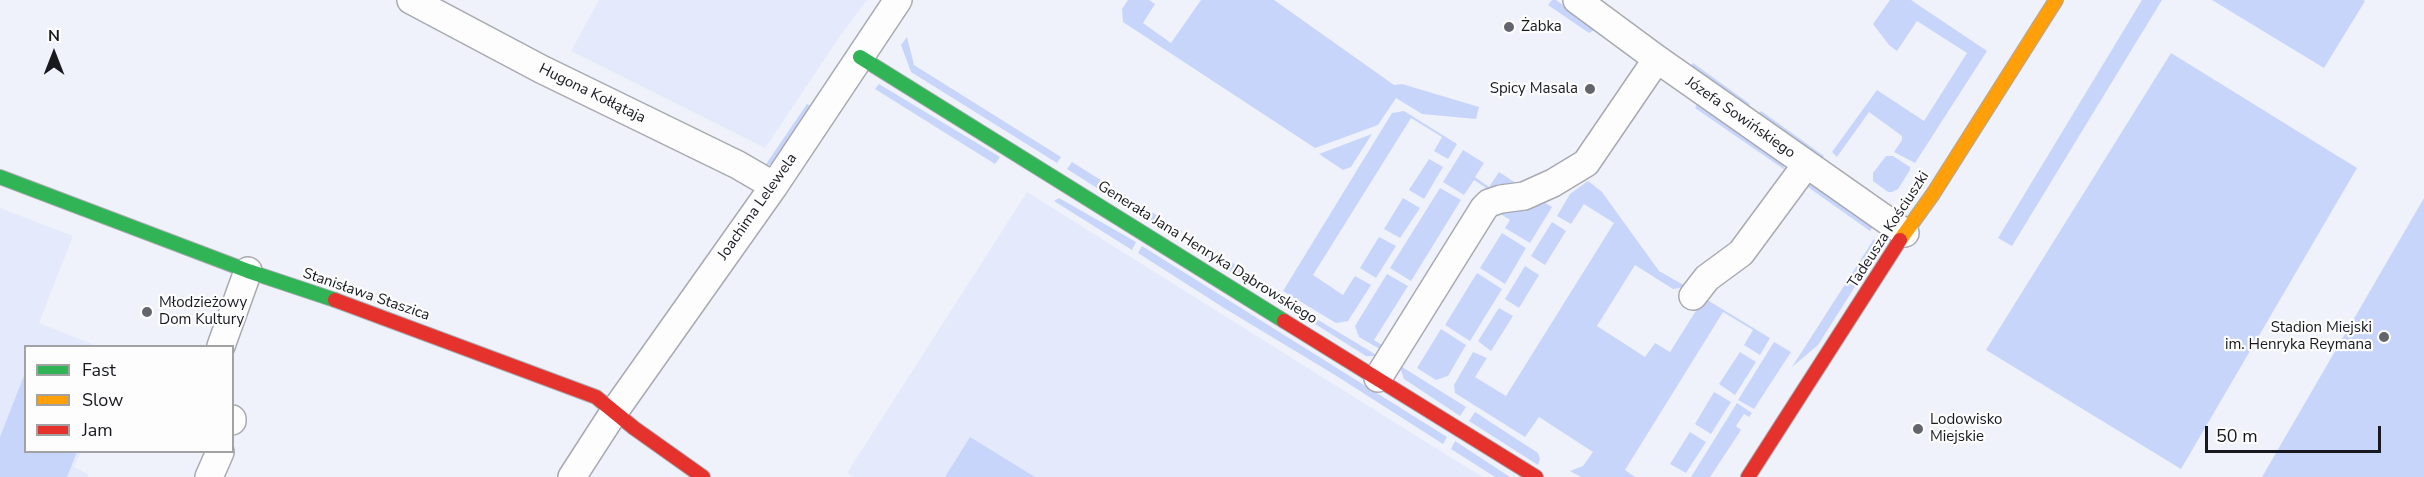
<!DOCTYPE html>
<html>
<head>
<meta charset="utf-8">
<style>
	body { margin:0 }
	#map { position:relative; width:2424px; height:477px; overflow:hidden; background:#eff2fa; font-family:"Nunito Sans",sans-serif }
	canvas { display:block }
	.legend { position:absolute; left:24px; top:345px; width:210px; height:108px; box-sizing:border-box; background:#fdfdfd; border:2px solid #a1a2a4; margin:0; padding:8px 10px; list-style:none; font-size:18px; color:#17191f }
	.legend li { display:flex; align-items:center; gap:12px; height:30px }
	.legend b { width:30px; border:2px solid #a1a2a4 }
	.north { position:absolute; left:24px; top:24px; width:60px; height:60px; -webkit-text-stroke:4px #fdfdfd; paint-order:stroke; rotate:0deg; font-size:16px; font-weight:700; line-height:24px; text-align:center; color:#17191f }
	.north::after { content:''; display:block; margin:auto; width:21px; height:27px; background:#17191f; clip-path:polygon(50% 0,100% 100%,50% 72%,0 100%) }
	.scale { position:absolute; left:2205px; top:426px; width:176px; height:27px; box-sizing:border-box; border:3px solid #17191f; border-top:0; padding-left:8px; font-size:18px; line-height:21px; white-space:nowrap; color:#17191f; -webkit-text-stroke:4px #fdfdfd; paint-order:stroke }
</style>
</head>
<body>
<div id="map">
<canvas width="2424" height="477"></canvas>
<ul class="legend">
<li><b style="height:8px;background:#30b455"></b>Fast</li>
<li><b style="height:8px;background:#ff9f0a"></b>Slow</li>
<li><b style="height:8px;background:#e5322d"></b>Jam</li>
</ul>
<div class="north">N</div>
<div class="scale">50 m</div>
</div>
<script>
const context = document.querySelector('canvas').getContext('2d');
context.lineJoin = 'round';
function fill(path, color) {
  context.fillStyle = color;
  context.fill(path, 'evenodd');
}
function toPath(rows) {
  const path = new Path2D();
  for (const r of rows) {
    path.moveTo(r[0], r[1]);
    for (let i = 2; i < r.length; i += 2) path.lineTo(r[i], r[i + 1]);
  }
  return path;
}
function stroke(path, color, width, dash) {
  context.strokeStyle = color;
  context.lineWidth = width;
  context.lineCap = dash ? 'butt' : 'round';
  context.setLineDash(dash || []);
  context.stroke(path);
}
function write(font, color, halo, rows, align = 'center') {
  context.font = font + ' "Nunito Sans",sans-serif';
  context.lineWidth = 4.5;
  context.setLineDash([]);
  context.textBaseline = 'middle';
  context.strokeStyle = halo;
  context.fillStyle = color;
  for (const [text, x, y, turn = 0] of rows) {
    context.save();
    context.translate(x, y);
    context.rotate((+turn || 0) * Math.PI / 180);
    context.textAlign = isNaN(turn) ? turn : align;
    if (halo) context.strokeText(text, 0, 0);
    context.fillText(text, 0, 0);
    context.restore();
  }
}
fill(toPath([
	[599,0,867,0,838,39,765,148,571,51],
	[1027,192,1437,449,1483,477,853,477,847,473],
	[0,208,73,236,39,323,97,346,26,346,26,452,81,452,74,467,88,474,88,477,0,477]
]), '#e4eafb');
fill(toPath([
	[1128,0,1149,0,1155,4,1143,23,1171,43,1201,0,1274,0,1394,85,1402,84,1479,107,1476,119,1422,114,1396,98,1378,125,1315,148,1123,22,1122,9],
	[1552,0,1556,0,1596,29,1589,33,1548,5],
	[1890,0,1911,0,1987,51,1915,163,1894,152,1902,140,1902,136,1869,112,1837,157,1832,152,1877,90,1924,121,1967,53,1917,21,1897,51,1889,45,1873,24],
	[2142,0,2162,0,2012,246,1998,238],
	[2212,0,2363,0,2365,1,2324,68],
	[907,37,914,65,1061,157,1057,163,911,72,901,45],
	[2171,53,2357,168,2181,469,1986,350],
	[1693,63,1750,104,1746,109,1689,68],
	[879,84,1000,157,995,164,875,89],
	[1699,101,1782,162,1785,170,1695,108],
	[807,104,813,107,773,163,764,167],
	[1404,111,1457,144,1448,159,1434,151,1442,137,1411,118,1313,275,1343,295,1355,276,1371,285,1348,321,1336,323,1283,291,1392,113],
	[1761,111,1824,156,1821,161,1756,116],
	[1372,134,1351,167,1343,170,1319,154],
	[1463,150,1484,163,1475,177,1489,187,1499,172,1522,187,1498,184,1489,190,1474,180,1464,195,1443,182],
	[1886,156,1893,156,1910,167,1910,170,1898,189,1892,192,1888,192,1873,181,1873,173],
	[1429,159,1443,167,1424,199,1409,190],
	[1072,162,1182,231,1177,239,1067,169],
	[1588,181,1602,192,1659,271,1687,287,1673,289,1635,265,1597,326,1645,357,1655,343,1670,352,1704,298,1770,338,1760,355,1744,345,1753,330,1723,312,1625,470,1635,477,1581,477,1570,471,1583,466,1593,452,1539,417,1525,437,1455,393,1454,385,1473,352,1487,358,1475,377,1506,396,1614,223,1584,204,1571,224,1557,216,1570,194],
	[1815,184,1874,225,1870,231,1805,185],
	[1440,188,1461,200,1411,281,1390,268],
	[1059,198,1136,242,1132,250,1054,201],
	[1403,198,1420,208,1400,238,1384,229],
	[2424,198,2424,477,2262,477],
	[1542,201,1552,207,1530,243,1505,228,1510,220,1496,211],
	[1552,222,1566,231,1545,265,1531,256],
	[1502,233,1526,248,1505,284,1480,268],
	[1379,237,1396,246,1376,278,1360,268],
	[1193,238,1244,270,1239,277,1189,246],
	[1874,239,1882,244,1818,345,1792,367],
	[1142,246,1447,437,1443,444,1335,375,1224,308,1138,253],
	[1525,266,1539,275,1519,308,1505,299],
	[1477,273,1502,289,1470,341,1445,325],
	[1387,274,1408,286,1374,340,1388,349,1385,352,1359,337,1355,326],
	[1251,278,1285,300,1378,356,1366,356,1248,282],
	[1499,308,1513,316,1491,351,1478,341],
	[1441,329,1466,345,1448,376,1436,380,1417,368],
	[1774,342,1791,352,1754,409,1738,400],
	[1740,352,1756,362,1735,395,1719,384],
	[1399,365,1466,407,1460,416,1404,379],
	[25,373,26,452,77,452,67,477,0,477,0,437],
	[1714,392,1731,402,1711,434,1695,424],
	[1737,403,1752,413,1749,417,1744,414,1736,426,1741,430,1710,477,1691,477],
	[1475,412,1538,453,1540,459,1538,465,1469,421],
	[1690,432,1706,442,1686,473,1670,464],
	[970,437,1035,477,945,477],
	[1455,441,1510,477,1495,477,1451,449]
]), '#c8d5fb');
const street = toPath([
	[411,0,541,69,738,165,774,186],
	[1577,0,1657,59,1905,233],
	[1693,296,1707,278,1741,253,1806,165],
	[221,346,248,271],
	[1378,378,1484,208,1489,203,1501,199,1524,196,1553,183,1586,163,1657,59],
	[232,419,232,421],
	[209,477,220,452],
	[572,477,614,412,774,186,898,0]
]);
const fast = toPath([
	[860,57,1284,321],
	[0,177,248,271,335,300]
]);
const slow = toPath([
	[1900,240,1933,194,2056,0]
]);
const jam = toPath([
	[335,300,596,397,634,428,703,477],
	[1284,321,1536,477],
	[1748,477,1900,240]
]);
stroke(street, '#a8aab1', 30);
stroke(fast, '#a8aab1', 16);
stroke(slow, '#a8aab1', 16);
stroke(jam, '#a8aab1', 16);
stroke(street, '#fdfdfe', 27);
stroke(fast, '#30b455', 14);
stroke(slow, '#ff9f0a', 14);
stroke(jam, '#e5322d', 14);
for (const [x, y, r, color] of [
	[1509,27,6,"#63656c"],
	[1590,89,6,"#63656c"],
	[147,312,6,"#63656c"],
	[2384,337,6,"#63656c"],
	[1918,429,6,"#63656c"]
]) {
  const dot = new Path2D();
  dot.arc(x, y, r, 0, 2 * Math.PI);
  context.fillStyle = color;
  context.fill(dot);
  stroke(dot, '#fdfdfd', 2);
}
write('15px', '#17191f', '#fdfdfd', [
	["Żabka",1521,27],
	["Spicy Masala",1578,89,"right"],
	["Młodzieżowy",159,303],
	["Dom Kultury",159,320],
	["Stadion Miejski",2372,328,"right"],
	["im. Henryka Reymana",2372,345,"right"],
	["Lodowisko",1930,420],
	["Miejskie",1930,437]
], 'left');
write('15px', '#17191f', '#fdfdfd', [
	["Hugona Kołłątaja",592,94,26],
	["Józefa Sowińskiego",1740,118,35],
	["Joachima Lelewela",758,207,-55],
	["Tadeusza Kościuszki",1889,230,-57],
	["Generała Jana Henryka Dąbrowskiego",1207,253,32],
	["Stanisława Staszica",366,295,19]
]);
</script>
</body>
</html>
